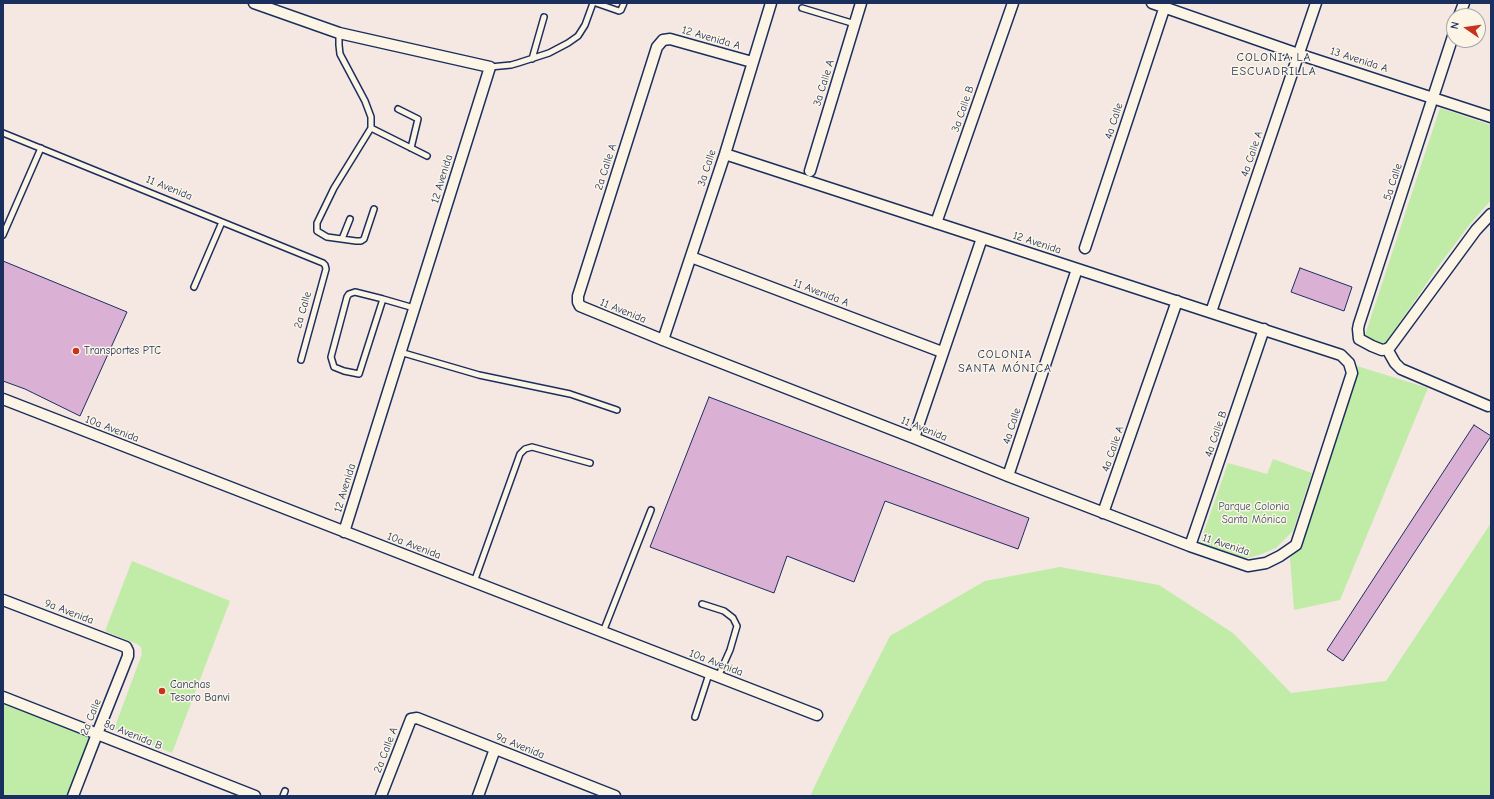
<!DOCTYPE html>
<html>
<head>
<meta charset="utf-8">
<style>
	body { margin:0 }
	#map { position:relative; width:1494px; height:799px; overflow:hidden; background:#f5e7e2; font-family:"Comic Neue",sans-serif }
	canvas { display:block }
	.frame { position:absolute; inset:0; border:4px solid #1b2f5e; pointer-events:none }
	.north { position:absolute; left:1446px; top:8px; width:40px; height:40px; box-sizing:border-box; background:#fcf5e5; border:1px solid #a2a6af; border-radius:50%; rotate:283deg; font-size:11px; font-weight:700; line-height:16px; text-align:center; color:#1b2f5e }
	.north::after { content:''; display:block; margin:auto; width:14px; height:18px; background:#c8321e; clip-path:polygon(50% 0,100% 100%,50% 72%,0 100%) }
</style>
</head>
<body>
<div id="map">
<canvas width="1494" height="799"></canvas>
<div class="frame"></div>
<div class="north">N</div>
</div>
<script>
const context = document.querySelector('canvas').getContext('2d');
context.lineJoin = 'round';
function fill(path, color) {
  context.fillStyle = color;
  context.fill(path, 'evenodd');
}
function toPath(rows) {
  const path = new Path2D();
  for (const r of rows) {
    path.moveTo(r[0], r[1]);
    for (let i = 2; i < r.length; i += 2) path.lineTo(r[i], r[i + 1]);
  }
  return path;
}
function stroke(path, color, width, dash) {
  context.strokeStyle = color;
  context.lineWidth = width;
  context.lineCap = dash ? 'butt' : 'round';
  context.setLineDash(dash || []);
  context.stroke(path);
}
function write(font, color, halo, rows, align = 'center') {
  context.font = font + ' "Comic Neue",sans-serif';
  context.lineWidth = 3;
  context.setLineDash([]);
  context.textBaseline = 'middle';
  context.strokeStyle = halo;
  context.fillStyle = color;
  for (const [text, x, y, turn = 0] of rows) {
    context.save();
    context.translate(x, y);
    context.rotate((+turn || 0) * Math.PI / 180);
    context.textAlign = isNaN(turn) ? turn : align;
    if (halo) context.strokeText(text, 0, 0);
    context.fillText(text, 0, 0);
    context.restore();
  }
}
fill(toPath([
	[1440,108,1491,125,1491,200,1470,224,1440,264,1384,345,1364,338],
	[1357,366,1428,388,1340,600,1294,610,1290,558],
	[1273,459,1312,473,1293,531,1276,548,1259,555,1244,559,1200,543,1228,463,1267,474],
	[1491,523,1491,796,810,796,839,736,890,636,985,581,1060,567,1159,585,1233,633,1291,693,1386,681],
	[132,561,230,601,172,753,114,729,142,654,141,647,137,644,105,631],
	[3,702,91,736,69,796,3,796]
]), '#c1eca8');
const building = toPath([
	[3,261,127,312,80,416,25,389,3,381,3,261],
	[1300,268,1352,287,1344,311,1291,292,1300,268],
	[709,397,1029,518,1018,549,885,501,854,582,787,556,774,593,650,547,709,397],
	[1474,425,1491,436,1343,661,1327,650,1474,425]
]);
fill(building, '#dbb0d5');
stroke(building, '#1b2f5e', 1);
const lane = toPath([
	[596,3,619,11,621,10,624,3],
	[802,8,855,24],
	[339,33,339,45,340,54,365,101,371,117,371,128,334,188,317,223,317,231,327,237,356,241,361,241,364,239,374,209],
	[532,59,544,17],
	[490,67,511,65,518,63,549,53,568,43,578,36,585,25,593,3],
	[398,109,418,119,411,148],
	[371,128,427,156],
	[3,133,323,263,325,265,326,269,301,360],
	[3,235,41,148],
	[342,239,350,219],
	[194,287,222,222],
	[383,299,359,374,344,371,334,367,331,357,347,297,349,294,355,292,383,299,414,308],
	[400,352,479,375,570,394,617,410],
	[474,582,520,454,525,449,532,447,590,463],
	[702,604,724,611,733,618,737,626,730,650,718,677],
	[603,632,651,510],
	[695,717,709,674],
	[283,796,285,791]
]);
const street = toPath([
	[254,3,339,33,490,67,344,532],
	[1152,3,1298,54,1491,117],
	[1459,16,1464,3],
	[1454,33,1359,324,1358,329,1359,339,1372,346,1382,350,1387,349,1390,347,1476,230,1491,214],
	[725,154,1341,355,1349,363,1352,373,1296,545,1280,556,1266,563,1248,566,1190,546,1008,476,914,438,663,340,580,306,578,302,578,296,657,47,663,40,670,39,752,62],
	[810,171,861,3],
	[936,223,1013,3],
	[1085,248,1166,3],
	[691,257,942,352],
	[1211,312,1316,3],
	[663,340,725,154,771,3],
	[1387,349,1395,363,1401,369,1488,406],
	[3,399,817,715],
	[914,438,982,238],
	[1008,476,1077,269],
	[1103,513,1177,301],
	[1190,546,1264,329],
	[3,600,126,647,128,651,128,656,97,734,73,796],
	[3,697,255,796],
	[381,796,411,719,417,718,615,796],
	[478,796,495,749]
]);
stroke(lane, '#1b2f5e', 8);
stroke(street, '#1b2f5e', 13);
stroke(lane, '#fcf5e5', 5);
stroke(street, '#fcf5e5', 10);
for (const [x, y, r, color] of [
	[76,351,4,"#c8321e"],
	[162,691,4,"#c8321e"]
]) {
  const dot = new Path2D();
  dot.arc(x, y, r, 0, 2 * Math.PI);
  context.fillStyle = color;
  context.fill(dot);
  stroke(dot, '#fcf5e5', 1.5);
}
write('11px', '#1b2f5e', '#fcf5e5', [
	["12 Avenida A",711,38,16],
	["13 Avenida A",1359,60,18],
	["3a Calle A",824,83,-73],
	["3a Calle B",963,109,-71],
	["4a Calle",1114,121,-72],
	["4a Calle A",1252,154,-71],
	["2a Calle A",606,167,-72],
	["3a Calle",707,168,-72],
	["12 Avenida",442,179,-73],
	["5a Calle",1393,182,-72],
	["11 Avenida",169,188,22],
	["12 Avenida",1037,243,18],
	["11 Avenida A",821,293,21],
	["2a Calle",303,310,-74],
	["11 Avenida",623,311,22],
	["4a Calle",1012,426,-72],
	["10a Avenida",112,429,21],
	["11 Avenida",924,429,22],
	["4a Calle B",1216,434,-71],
	["4a Calle A",1113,449,-71],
	["12 Avenida",345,488,-73],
	["11 Avenida",1226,545,18],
	["10a Avenida",414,546,21],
	["9a Avenida",69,612,21],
	["10a Avenida",716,663,21],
	["2a Calle",91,717,-68],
	["8a Avenida B",133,735,22],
	["9a Avenida",520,746,22],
	["2a Calle A",386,750,-69]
]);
write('11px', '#1b2f5e', '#fcf5e5', [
	["Transportes PTC",84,351],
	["Canchas",170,685],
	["Tesoro Banvi",170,698]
], 'left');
write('11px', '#3c556d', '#fcf5e5', [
	["Parque Colonia",1254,507],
	["Santa Mónica",1254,520]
]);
context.letterSpacing = '1px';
write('12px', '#1b2f5e', '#fcf5e5', [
	["COLONIA LA",1274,58],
	["ESCUADRILLA",1274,72],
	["COLONIA",1005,355],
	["SANTA MÓNICA",1005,369]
]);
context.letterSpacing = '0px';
</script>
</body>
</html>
